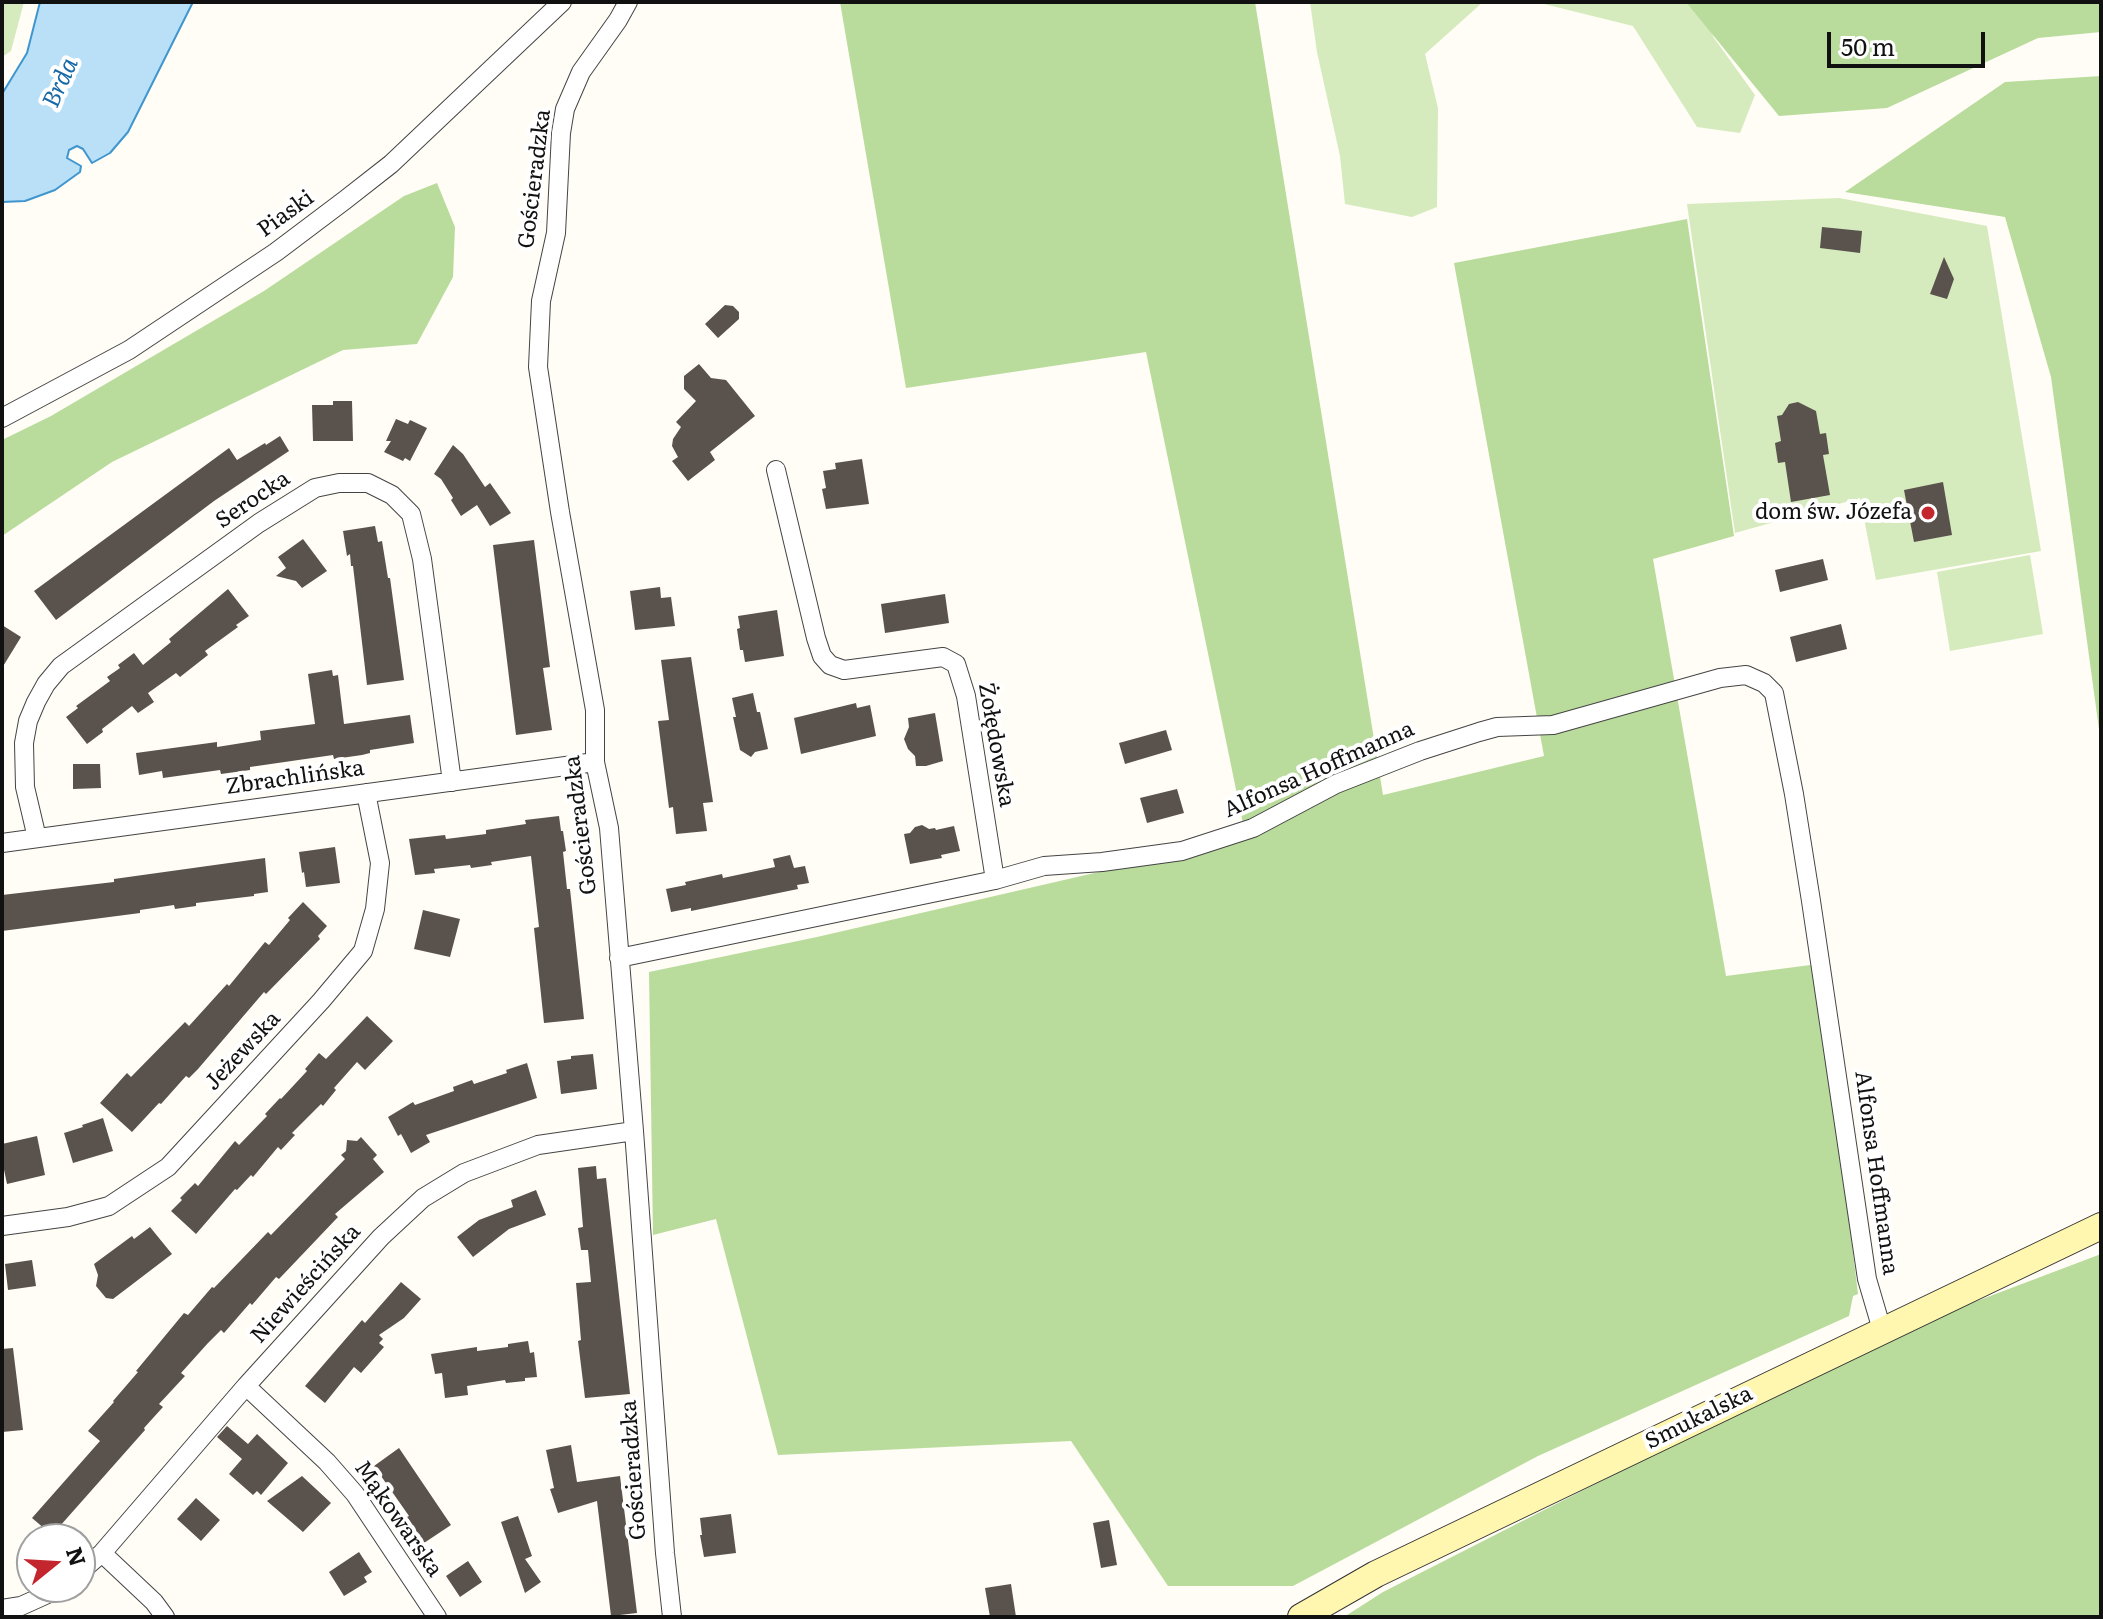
<!DOCTYPE html>
<html>
<head>
<meta charset="utf-8">
<style>
	body { margin:0 }
	#map { position:relative; width:2103px; height:1619px; overflow:hidden; background:#fffdf5; font-family:Literata,serif }
	canvas { display:block }
	.frame { position:absolute; inset:0; border:4px solid #111; pointer-events:none }
	.north { position:absolute; left:16px; top:1523px; width:80px; height:80px; box-sizing:border-box; background:#fff; border:2px solid #a0a0a0; border-radius:50%; rotate:72deg; font-size:22px; font-weight:700; line-height:32px; text-align:center; color:#111 }
	.north::after { content:''; display:block; margin:auto; width:28px; height:36px; background:#c4262e; clip-path:polygon(50% 0,100% 100%,50% 72%,0 100%) }
	.scale { position:absolute; left:1827px; top:32px; width:158px; height:36px; box-sizing:border-box; border:4px solid #111; border-top:0; padding-left:10px; font-size:24px; line-height:28px; white-space:nowrap; color:#111; -webkit-text-stroke:6px #fff; paint-order:stroke }
</style>
</head>
<body>
<div id="map">
<canvas width="2103" height="1619"></canvas>
<div class="frame"></div>
<div class="north">N</div>
<div class="scale">50 m</div>
</div>
<script>
const context = document.querySelector('canvas').getContext('2d');
context.lineJoin = 'round';
function fill(path, color) {
  context.fillStyle = color;
  context.fill(path, 'evenodd');
}
function toPath(rows) {
  const path = new Path2D();
  for (const r of rows) {
    path.moveTo(r[0], r[1]);
    for (let i = 2; i < r.length; i += 2) path.lineTo(r[i], r[i + 1]);
  }
  return path;
}
function stroke(path, color, width, dash) {
  context.strokeStyle = color;
  context.lineWidth = width;
  context.lineCap = dash ? 'butt' : 'round';
  context.setLineDash(dash || []);
  context.stroke(path);
}
function write(font, color, halo, rows, align = 'center') {
  context.font = font + ' Literata,serif';
  context.lineWidth = 8;
  context.setLineDash([]);
  context.textBaseline = 'middle';
  context.strokeStyle = halo;
  context.fillStyle = color;
  for (const [text, x, y, turn = 0] of rows) {
    context.save();
    context.translate(x, y);
    context.rotate((+turn || 0) * Math.PI / 180);
    context.textAlign = isNaN(turn) ? turn : align;
    if (halo) context.strokeText(text, 0, 0);
    context.fillText(text, 0, 0);
    context.restore();
  }
}
fill(toPath([
	[2,2,24,2,11,51,2,57],
	[1310,2,1483,2,1425,54,1438,108,1437,207,1412,217,1345,204,1340,156,1317,52],
	[1536,2,1698,2,1714,38,1755,95,1740,133,1697,127,1633,26],
	[1839,198,1987,226,2041,551,1876,580,1860,498,1735,533,1687,204],
	[2030,555,2043,634,1950,651,1937,572]
]), '#d5ebbd');
fill(toPath([
	[840,2,1255,2,1383,795,1544,756,1454,263,1687,219,1734,536,1653,559,1726,976,1818,964,1858,1294,1853,1296,1849,1316,1538,1456,1293,1586,1168,1586,1071,1441,778,1455,716,1219,653,1235,649,972,817,937,1246,838,1146,352,906,388],
	[1686,2,2101,2,2101,32,2038,38,1887,108,1779,116],
	[2101,76,2101,744,2051,377,2005,217,1845,192,2005,82],
	[437,183,455,227,453,277,417,344,343,350,112,462,2,536,2,440,51,416,264,291,404,196],
	[2101,1254,2101,1617,1344,1617,1383,1592,1890,1334]
]), '#b9dc9c');
const water = toPath([
	[40,2,193,2,128,132,110,153,92,163,83,149,77,146,69,150,67,158,81,166,80,172,55,190,25,201,2,202,2,94,27,53,40,2]
]);
fill(water, '#b9e0f7');
stroke(water, '#3f96cf', 2);
fill(toPath([
	[1822,227,1862,231,1860,253,1820,248],
	[1944,257,1954,279,1947,299,1930,294],
	[725,305,733,306,739,312,739,319,718,338,705,324],
	[699,364,711,378,726,380,755,416,710,452,715,460,688,481,672,461,678,457,672,446,673,439,681,427,676,422,696,401,684,389,684,376],
	[333,401,352,401,353,441,313,441,312,405,333,405],
	[1798,402,1816,411,1820,434,1826,433,1829,454,1823,455,1830,495,1791,502,1785,462,1778,463,1775,443,1781,441,1777,416,1782,415,1789,404],
	[396,419,408,424,410,420,427,428,410,461,405,458,403,461,384,452,391,441,386,441],
	[280,436,289,451,214,501,56,620,34,591,229,448,237,460,265,443,266,445],
	[453,445,463,454,485,487,490,483,511,513,490,526,477,505,461,516,451,500,453,498,441,479,434,474],
	[862,459,869,504,826,509,822,489,826,488,823,471,836,469,835,463],
	[1943,482,1952,535,1914,542,1904,490],
	[375,526,378,542,382,541,388,578,390,578,404,680,367,685,353,566,351,566,350,554,347,556,343,531],
	[303,539,327,571,302,588,296,581,276,576,286,568,278,557],
	[534,540,550,667,543,668,552,730,516,735,493,545],
	[1823,559,1828,580,1780,592,1775,570],
	[660,587,661,598,671,597,675,626,635,630,630,591],
	[228,589,249,616,236,625,238,627,205,651,208,655,180,677,176,673,148,693,154,702,138,713,132,706,102,729,103,732,87,744,66,717,78,708,76,706,110,681,107,677,120,668,118,665,134,653,143,665,171,642,169,639],
	[945,594,949,623,885,633,881,604],
	[777,610,784,656,745,662,743,650,740,650,737,629,740,628,738,616],
	[1841,624,1847,649,1796,662,1790,637],
	[2,625,21,637,2,668],
	[691,657,713,802,703,803,707,831,676,834,673,807,669,808,658,721,669,720,661,660],
	[332,670,333,676,338,675,344,724,410,715,414,743,370,750,370,753,362,755,334,759,333,755,250,767,250,770,221,774,220,770,163,778,162,771,139,775,136,753,217,742,217,747,261,740,260,731,315,724,308,674],
	[753,693,757,712,760,712,768,749,755,752,751,757,740,750,733,717,736,717,732,698],
	[856,703,857,708,870,705,876,736,801,754,794,718],
	[935,713,943,761,926,766,916,766,915,756,908,749,904,739,909,727,908,718],
	[1166,730,1172,750,1125,764,1119,743],
	[73,764,100,764,101,788,73,789],
	[1177,789,1184,813,1147,823,1140,798],
	[559,816,561,831,563,831,566,851,563,852,567,889,570,889,584,1019,544,1023,534,928,539,927,531,856,491,862,492,865,471,868,470,865,434,869,435,873,415,875,409,839,445,835,446,839,486,834,486,830,526,824,525,820],
	[922,825,929,829,935,828,936,830,954,826,960,851,941,855,942,858,910,864,904,834,910,833,915,827],
	[335,847,340,883,306,887,304,872,302,873,299,852],
	[790,855,794,868,805,866,809,883,797,885,798,889,691,911,691,908,671,912,666,889,686,885,685,882,722,874,723,878,775,867,773,859],
	[265,858,268,892,254,894,254,896,196,903,196,906,175,909,174,905,140,910,140,913,2,931,2,895,114,882,114,879],
	[303,902,327,926,318,936,320,939,266,994,264,992,198,1069,189,1078,186,1076,161,1104,159,1103,132,1132,100,1103,127,1073,131,1077,185,1022,189,1026,227,984,229,986,265,942,269,945,290,920,288,918],
	[423,910,460,919,450,957,414,949],
	[367,1016,393,1041,365,1070,357,1062,334,1088,336,1090,323,1106,321,1104,292,1133,295,1135,281,1150,278,1147,253,1177,251,1175,237,1190,235,1189,196,1234,171,1211,182,1200,180,1198,195,1183,198,1186,235,1141,239,1145,267,1116,265,1114,280,1098,281,1099,307,1071,305,1069,319,1053,326,1059],
	[593,1054,597,1089,561,1094,557,1061,571,1059,571,1056],
	[527,1063,537,1098,426,1135,430,1142,411,1153,401,1134,398,1136,388,1117,413,1102,415,1105,454,1091,453,1087,472,1080,474,1084,507,1073,506,1070],
	[103,1118,113,1151,73,1163,64,1133,83,1127,82,1125],
	[37,1136,45,1175,7,1184,2,1160,2,1144],
	[361,1137,377,1155,373,1159,384,1172,335,1214,338,1217,279,1279,276,1277,252,1305,250,1303,224,1333,221,1330,208,1343,181,1373,185,1376,159,1404,163,1407,144,1428,145,1430,52,1535,32,1518,100,1441,88,1431,114,1402,113,1401,138,1372,136,1371,184,1313,188,1315,212,1287,214,1288,268,1232,271,1235,345,1159,341,1155,346,1151,347,1140,357,1141],
	[596,1166,597,1179,606,1178,630,1394,585,1398,578,1341,581,1340,576,1283,591,1282,588,1250,581,1250,578,1228,583,1227,578,1168],
	[536,1190,546,1215,509,1229,473,1257,457,1237,479,1220,513,1207,511,1200],
	[150,1227,172,1254,113,1299,106,1298,96,1286,98,1275,94,1264,132,1236,134,1239],
	[32,1260,36,1286,8,1290,5,1264],
	[401,1282,421,1299,404,1318,379,1335,383,1339,379,1343,384,1347,361,1373,354,1367,325,1403,305,1386,362,1320,365,1323],
	[528,1341,530,1353,534,1352,537,1377,525,1378,525,1381,506,1383,505,1380,467,1386,468,1395,445,1398,442,1373,435,1374,431,1354,477,1347,477,1351,508,1347,508,1344],
	[13,1348,23,1430,2,1432,2,1349],
	[227,1426,248,1444,257,1434,288,1463,261,1495,257,1491,253,1495,229,1474,242,1459,217,1437],
	[571,1445,577,1482,620,1476,637,1613,611,1616,597,1501,558,1513,550,1489,554,1488,546,1450],
	[399,1448,451,1525,424,1543,407,1517,409,1516,374,1466],
	[302,1476,331,1503,303,1532,267,1501],
	[196,1498,220,1520,201,1541,177,1519],
	[731,1514,736,1553,704,1557,700,1535,702,1535,700,1518],
	[518,1516,532,1556,525,1559,541,1582,525,1593,501,1522],
	[1109,1520,1117,1565,1101,1568,1093,1523],
	[359,1552,372,1572,364,1577,367,1582,344,1596,329,1572],
	[468,1561,482,1582,460,1597,446,1576],
	[1011,1584,1016,1617,990,1617,985,1588]
]), '#5a524d');
const street = toPath([
	[628,2,618,20,581,72,565,109,561,133,556,233,541,301,538,367,560,512,595,710,595,762,609,828,634,1131,665,1553,672,1617],
	[2,418,129,350,276,252,345,200,391,164,562,2],
	[776,470,816,638,822,656,830,665,844,670,943,657,956,664,966,696,995,880],
	[37,838,25,787,24,743,28,721,36,702,46,684,61,666,259,523,315,488,339,483,368,483,392,495,411,514,422,559,452,782],
	[2,843,595,762],
	[619,958,995,880,1044,866,1102,862,1182,851,1253,828,1336,784,1420,751,1479,732,1497,727,1553,725,1720,678,1746,675,1764,683,1774,693,1794,794,1811,901,1867,1279,1882,1330],
	[2,1226,68,1217,109,1206,168,1167,321,1001,363,951,375,909,380,863,366,793],
	[246,1386,327,1462,355,1494,437,1617],
	[102,1553,154,1602,165,1617],
	[80,1572,102,1553,246,1386,381,1237,423,1198,464,1173,538,1145,634,1131],
	[2,1609,21,1606,63,1587]
]);
const secondary = toPath([
	[1301,1617,1376,1574,2101,1226]
]);
stroke(street, '#444', 20);
stroke(secondary, '#333', 28);
stroke(street, '#fff', 18);
stroke(secondary, '#fff6b0', 26);
for (const [x, y, r, color] of [
	[1928,513,8,"#c4262e"]
]) {
  const dot = new Path2D();
  dot.arc(x, y, r, 0, 2 * Math.PI);
  context.fillStyle = color;
  context.fill(dot);
  stroke(dot, '#fff', 3);
}
write('22px', '#111', '#fff', [
	["Gościeradzka",535,179,-83],
	["Piaski",286,214,-36],
	["Serocka",253,500,-34],
	["Żołędowska",996,745,80],
	["Alfonsa Hoffmanna",1319,770,-24],
	["Zbrachlińska",295,778,-8],
	["Gościeradzka",581,825,-97],
	["Jeżewska",243,1051,-47],
	["Alfonsa Hoffmanna",1876,1173,82],
	["Niewieścińska",306,1284,-48],
	["Smukalska",1699,1418,-26],
	["Gościeradzka",634,1470,-94],
	["Mąkowarska",398,1519,55]
]);
write('22px', '#111', '#fff', [
	["dom św. Józefa",1912,513]
], 'right');
write('italic 24px', '#1768a6', '#fff', [
	["Brda",61,83,-66]
]);
</script>
</body>
</html>
